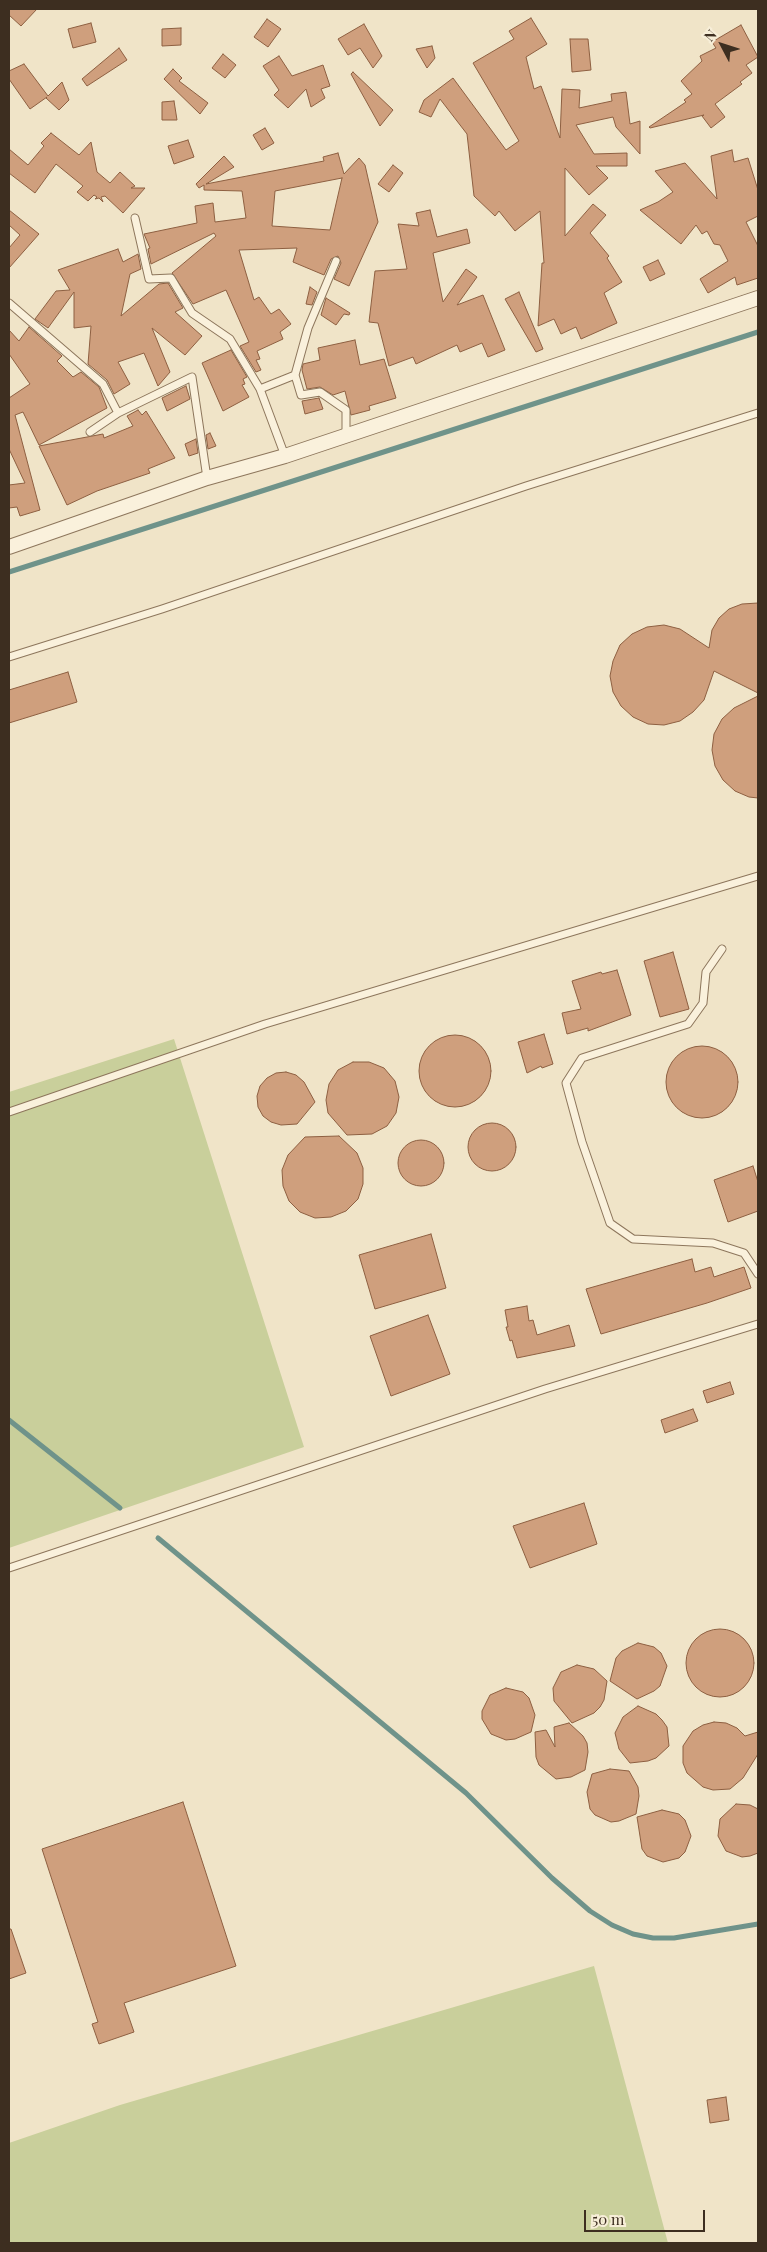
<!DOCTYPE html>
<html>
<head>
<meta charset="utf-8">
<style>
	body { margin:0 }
	#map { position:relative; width:767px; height:2252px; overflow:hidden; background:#f0e4c8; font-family:"Playfair Display",serif }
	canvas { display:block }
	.frame { position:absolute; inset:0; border:10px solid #3d2e20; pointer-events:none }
	.north { position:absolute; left:697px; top:20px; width:50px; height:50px; -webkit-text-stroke:4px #f7eed8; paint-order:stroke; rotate:310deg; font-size:14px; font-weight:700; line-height:20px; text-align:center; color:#3d2e20 }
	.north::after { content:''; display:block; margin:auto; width:18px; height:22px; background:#3d2e20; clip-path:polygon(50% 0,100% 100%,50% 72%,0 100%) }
	.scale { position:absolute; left:584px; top:2210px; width:121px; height:22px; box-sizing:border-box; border:2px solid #3d2e20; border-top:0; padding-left:6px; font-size:15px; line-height:18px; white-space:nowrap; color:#3d2e20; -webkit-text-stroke:4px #f7eed8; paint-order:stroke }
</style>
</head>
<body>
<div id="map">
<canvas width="767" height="2252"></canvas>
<div class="frame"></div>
<div class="north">N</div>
<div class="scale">50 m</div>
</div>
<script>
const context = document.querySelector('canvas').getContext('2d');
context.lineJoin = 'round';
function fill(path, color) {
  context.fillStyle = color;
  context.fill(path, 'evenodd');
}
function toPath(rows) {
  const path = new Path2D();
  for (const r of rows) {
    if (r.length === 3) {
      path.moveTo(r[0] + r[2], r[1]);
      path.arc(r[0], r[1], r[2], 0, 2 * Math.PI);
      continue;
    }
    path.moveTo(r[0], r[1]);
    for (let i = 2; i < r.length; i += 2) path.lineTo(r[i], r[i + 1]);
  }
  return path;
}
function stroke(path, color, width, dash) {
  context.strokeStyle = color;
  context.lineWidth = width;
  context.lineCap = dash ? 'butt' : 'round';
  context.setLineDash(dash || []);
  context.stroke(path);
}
fill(toPath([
	[174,1039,304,1447,9,1548,9,1092],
	[594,1966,668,2243,9,2243,9,2143,120,2105]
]), '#c9cf9b');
stroke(toPath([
	[9,572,758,332],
	[9,1420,120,1508],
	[158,1538,466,1793,552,1878,590,1911,612,1925,633,1934,653,1938,674,1938,758,1924]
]), '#6f938a', 5);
const building = toPath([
	[9,9,37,9,21,26,9,15,9,9],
	[531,18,547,44,526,57,534,89,541,86,560,138,562,89,580,90,579,108,612,101,611,94,626,92,630,124,640,121,640,154,616,127,613,117,576,125,594,154,627,153,627,166,596,166,608,178,589,195,565,168,565,236,593,204,606,215,590,233,609,256,607,258,622,282,604,293,617,323,581,339,576,327,561,334,554,319,538,326,542,263,544,263,540,211,515,231,499,211,495,216,474,196,467,134,440,99,431,117,419,112,424,100,453,78,506,150,519,141,473,63,514,39,509,31,531,18],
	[267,19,281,29,268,47,254,37,267,19],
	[91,23,96,42,73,48,68,29,91,23],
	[364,24,382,56,373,68,360,48,348,55,338,39,364,24],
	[741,25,758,57,746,65,752,73,740,82,742,84,715,104,725,117,711,128,702,116,704,115,650,128,649,127,686,102,684,100,692,94,681,81,702,61,700,56,716,48,712,42,741,25],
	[181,28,181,45,162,46,162,29,181,28],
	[570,39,588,39,591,70,572,72,570,39],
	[432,46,435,58,427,68,416,49,432,46],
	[119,48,127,60,87,86,82,79,119,48],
	[223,54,236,65,225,78,212,68,223,54],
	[279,56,292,76,323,65,330,86,321,89,325,98,311,107,306,89,288,108,274,95,279,90,263,66,279,56],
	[24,64,48,96,62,82,69,100,59,110,46,98,47,97,30,109,9,79,9,71,24,64],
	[173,69,182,78,179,81,208,103,200,114,164,79,173,69],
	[353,72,393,110,380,126,351,74,353,72],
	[174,101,177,120,162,120,162,102,174,101],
	[265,128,274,143,262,150,253,135,265,128],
	[51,133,79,155,91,142,97,172,110,183,120,172,135,186,131,188,145,188,123,213,105,196,101,197,103,202,99,198,95,199,97,197,94,195,88,201,77,192,83,186,56,164,35,193,9,173,9,149,28,165,44,146,41,143,51,133],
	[188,140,194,157,174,164,168,146,188,140],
	[732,150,734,162,748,158,758,190,758,216,746,222,758,246,758,278,737,285,735,277,708,293,700,279,728,261,720,245,714,244,707,231,702,234,696,225,681,244,640,210,658,202,673,192,655,171,685,163,717,199,711,156,732,150],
	[338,153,344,174,359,158,365,165,378,222,349,286,334,279,341,263,338,256,331,259,324,275,293,262,297,248,239,250,254,300,259,297,271,314,279,309,291,324,280,332,283,339,257,351,260,359,256,360,261,370,256,372,240,346,249,342,226,290,193,304,172,273,216,236,214,233,151,264,148,249,150,248,144,234,197,223,195,206,213,203,215,222,246,218,242,191,204,190,204,185,199,188,196,184,224,156,234,167,206,184,324,161,323,157,338,153],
	[342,178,330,230,272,226,275,191,342,178],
	[393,165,403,173,389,192,378,184,393,165],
	[9,210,39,234,9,268,9,248,20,235,9,225,9,210],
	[430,210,437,237,467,229,470,243,433,253,443,302,466,269,477,277,457,305,483,295,505,350,488,357,482,343,460,352,457,345,416,364,413,357,389,366,378,323,369,322,375,271,407,269,398,224,419,226,416,213,430,210],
	[118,249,123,262,138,254,141,269,130,274,121,316,159,284,168,283,183,308,175,312,202,336,185,355,152,328,170,372,158,386,144,353,118,362,130,384,114,394,107,380,88,364,91,326,74,328,74,292,48,328,35,319,56,291,70,290,58,270,118,249],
	[658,260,665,274,650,281,643,267,658,260],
	[310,287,317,292,312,305,306,304,310,287],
	[519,292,543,349,536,352,505,299,519,292],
	[326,298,350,313,349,315,344,314,336,325,321,315,326,298],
	[29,327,62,356,57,361,73,377,81,372,99,387,107,408,39,445,23,412,15,415,40,510,20,516,17,507,9,508,9,485,25,483,9,449,9,398,30,384,9,354,9,330,19,341,29,327],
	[355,340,360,365,384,359,396,398,369,406,370,410,351,415,345,391,333,395,320,387,307,389,302,370,303,364,320,360,318,348,355,340],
	[231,350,247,377,243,379,245,384,242,385,249,397,223,411,202,363,231,350],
	[186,386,190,399,167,411,162,398,186,386],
	[319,398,323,409,305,414,302,401,319,398],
	[138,410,142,415,146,411,175,458,148,469,150,473,97,491,67,505,39,446,103,434,104,438,133,426,127,416,138,410],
	[210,433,216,446,208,449,206,435,210,433],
	[196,439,198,453,189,456,185,444,196,439],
	[758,603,758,693,714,671,704,700,693,712,680,721,664,725,648,724,633,717,621,706,613,692,610,676,613,661,620,645,632,634,647,627,664,625,680,629,709,648,712,630,719,618,729,609,742,604,758,603],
	[68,672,77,702,9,723,9,690,68,672],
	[758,696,758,798,749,797,735,791,723,780,715,766,712,750,714,734,722,719,734,708,758,696],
	[673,952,689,1009,660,1017,644,961,673,952],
	[617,970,631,1015,588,1031,588,1028,567,1034,562,1013,581,1009,572,981,601,972,602,974,617,970],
	[544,1034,553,1064,542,1068,541,1066,527,1073,518,1042,544,1034],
	[455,1071,36],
	[702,1082,36],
	[353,1062,369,1062,384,1068,395,1081,399,1097,396,1113,387,1126,372,1134,347,1135,328,1113,326,1100,329,1084,338,1070,353,1062],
	[286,1072,296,1075,304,1082,315,1102,297,1124,281,1125,271,1122,263,1116,258,1107,257,1096,260,1086,267,1078,276,1073,286,1072],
	[492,1147,24],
	[339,1136,357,1153,363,1168,363,1184,358,1199,346,1211,331,1217,315,1218,300,1212,289,1201,283,1186,282,1170,288,1155,305,1137,339,1136],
	[421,1163,23],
	[753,1166,758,1182,758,1211,728,1222,714,1180,753,1166],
	[431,1234,446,1288,375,1309,359,1255,431,1234],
	[692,1259,695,1272,711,1267,714,1277,744,1267,751,1288,707,1303,601,1334,586,1289,692,1259],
	[527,1306,529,1321,533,1320,537,1335,569,1325,575,1346,517,1358,512,1340,510,1341,506,1327,508,1327,505,1310,527,1306],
	[428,1315,450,1374,391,1396,370,1336,428,1315],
	[730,1382,734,1394,707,1403,703,1391,730,1382],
	[693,1409,698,1421,665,1433,661,1420,693,1409],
	[584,1503,597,1544,530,1568,513,1526,584,1503],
	[720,1663,34],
	[638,1643,654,1647,661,1653,667,1666,660,1686,654,1691,637,1699,610,1681,616,1658,622,1651,638,1643],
	[577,1665,594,1669,607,1681,604,1700,600,1707,594,1713,572,1723,554,1701,553,1688,561,1672,577,1665],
	[506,1688,523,1692,529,1698,535,1715,531,1732,515,1739,506,1740,491,1734,482,1719,482,1711,490,1695,506,1688],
	[638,1706,656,1714,662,1720,667,1727,669,1746,656,1758,648,1761,630,1763,619,1749,615,1733,623,1717,638,1706],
	[714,1722,726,1723,737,1728,745,1736,758,1732,758,1754,743,1778,730,1789,713,1790,703,1787,687,1773,683,1763,683,1746,693,1731,703,1725,714,1722],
	[569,1723,583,1736,587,1743,588,1752,585,1770,571,1777,556,1779,539,1765,536,1757,535,1732,546,1730,555,1747,554,1727,569,1723],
	[610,1769,629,1771,638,1787,639,1796,636,1814,619,1821,611,1822,595,1815,590,1809,587,1792,592,1774,610,1769],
	[183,1802,236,1966,124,2003,134,2032,99,2044,92,2024,98,2022,42,1849,183,1802],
	[736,1804,750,1805,758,1809,758,1853,750,1856,742,1857,726,1851,718,1836,720,1819,736,1804],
	[662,1810,679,1814,685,1820,691,1836,685,1852,679,1858,663,1862,647,1856,642,1849,637,1817,662,1810],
	[9,1929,11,1929,26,1973,9,1979,9,1929],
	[726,2097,729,2120,710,2123,707,2100,726,2097]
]);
fill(building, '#cf9f7d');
stroke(building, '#8d5f41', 1);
const lane = toPath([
	[135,218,149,279,171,278,192,313,230,339,260,389,285,456],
	[336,261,308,328,295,375,301,395,320,392,346,410,346,434],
	[9,303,103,384,118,413],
	[260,389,295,375],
	[90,432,118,413,192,377,207,478],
	[9,657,162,609,526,486,758,413],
	[722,949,706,972,703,1003,688,1024,582,1058,566,1083,582,1142,610,1223,633,1239,713,1243,744,1253,758,1274],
	[9,1112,265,1024,758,876],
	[9,1568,545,1389,758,1324]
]);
const street = toPath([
	[9,547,207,478,285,456,758,298]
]);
stroke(lane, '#8d765c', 9);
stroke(street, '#8d765c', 16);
stroke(lane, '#faf1dc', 7);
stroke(street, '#faf1dc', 14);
</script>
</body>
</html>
